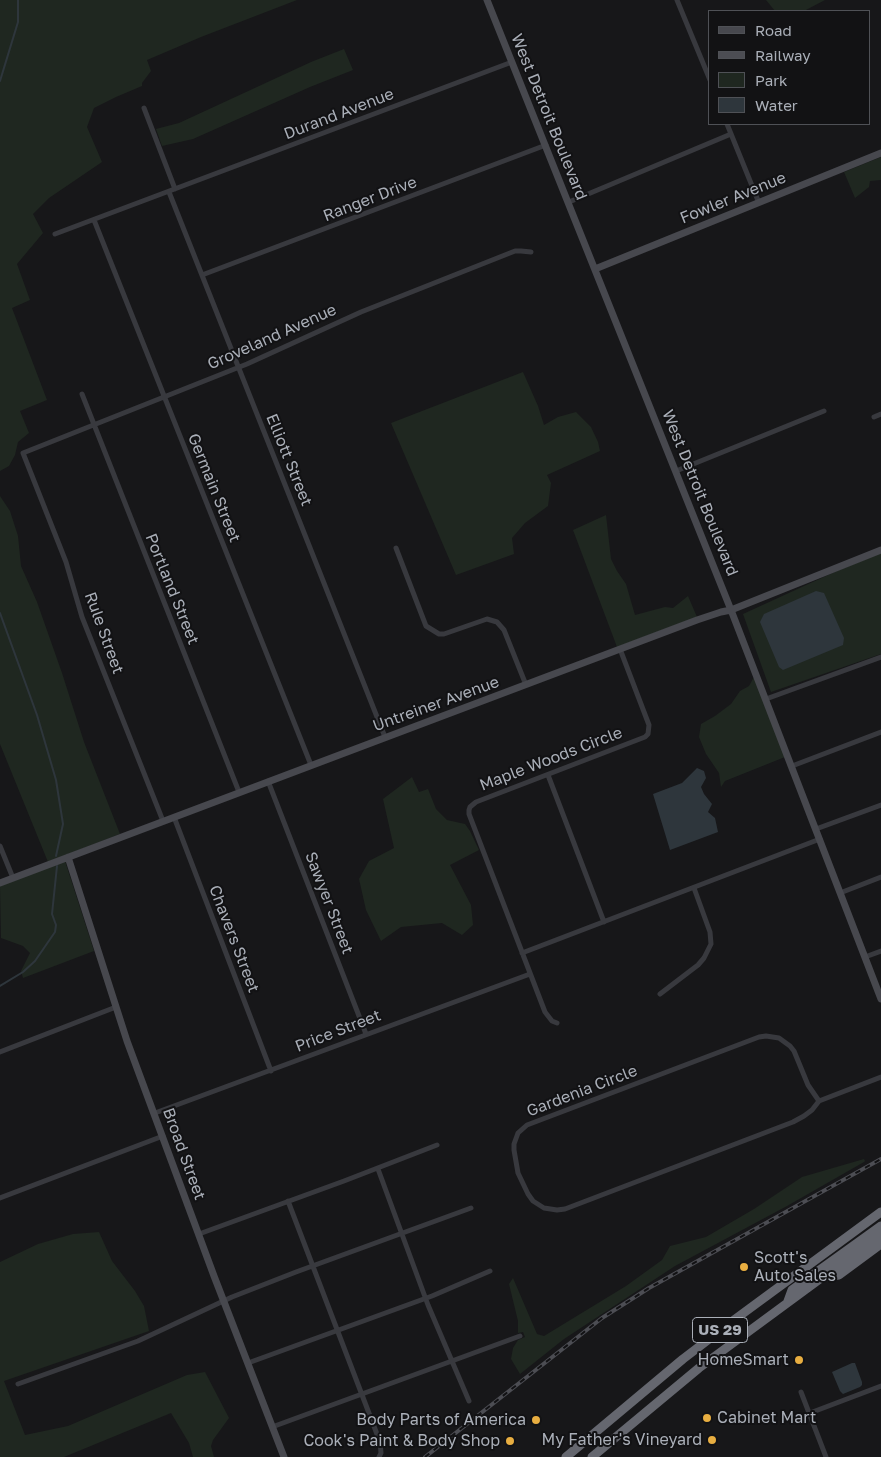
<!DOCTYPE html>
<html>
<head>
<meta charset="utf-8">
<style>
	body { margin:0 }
	#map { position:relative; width:881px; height:1457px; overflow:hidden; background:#171719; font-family:"Golos Text",sans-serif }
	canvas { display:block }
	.legend { position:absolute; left:708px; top:10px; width:162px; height:115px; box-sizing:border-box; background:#121214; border:1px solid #4f5156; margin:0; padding:6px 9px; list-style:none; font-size:15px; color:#aaafb8 }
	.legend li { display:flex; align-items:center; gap:10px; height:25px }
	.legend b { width:25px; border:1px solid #4f5156 }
</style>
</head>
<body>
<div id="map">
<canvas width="881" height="1457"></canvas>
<ul class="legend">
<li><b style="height:6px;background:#47484e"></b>Road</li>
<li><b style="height:6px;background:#4c4d53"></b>Railway</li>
<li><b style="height:14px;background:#1f2720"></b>Park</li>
<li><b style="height:14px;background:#2e363c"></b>Water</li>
</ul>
</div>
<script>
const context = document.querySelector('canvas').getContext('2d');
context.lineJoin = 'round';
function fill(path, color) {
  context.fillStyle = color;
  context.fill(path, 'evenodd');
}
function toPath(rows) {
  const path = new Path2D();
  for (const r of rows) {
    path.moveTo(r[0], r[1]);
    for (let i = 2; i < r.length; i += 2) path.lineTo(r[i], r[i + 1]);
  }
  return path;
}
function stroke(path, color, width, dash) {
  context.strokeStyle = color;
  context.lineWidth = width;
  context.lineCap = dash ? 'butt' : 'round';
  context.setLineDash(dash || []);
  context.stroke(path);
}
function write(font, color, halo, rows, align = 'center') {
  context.font = font + ' "Golos Text",sans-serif';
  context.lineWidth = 4;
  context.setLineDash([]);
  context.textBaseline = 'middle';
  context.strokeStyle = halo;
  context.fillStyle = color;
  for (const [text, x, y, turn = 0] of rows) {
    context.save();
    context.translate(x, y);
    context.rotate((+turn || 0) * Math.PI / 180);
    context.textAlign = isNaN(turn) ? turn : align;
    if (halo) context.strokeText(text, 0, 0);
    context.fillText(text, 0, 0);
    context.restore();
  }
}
fill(toPath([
	[0,0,297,0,201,37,147,60,151,71,142,83,142,86,116,97,94,108,87,127,102,162,49,198,33,214,43,233,17,264,30,300,12,308,47,400,20,411,29,433,18,442,15,455,9,466,0,471],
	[766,0,825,0,804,11,775,11],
	[344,49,353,70,310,87,193,139,162,146,156,129,179,123,311,62],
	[881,157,881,180,870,181,869,187,855,198,844,172],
	[523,372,538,406,544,425,558,417,576,412,591,427,598,442,600,451,547,475,551,483,548,506,525,523,512,538,514,554,456,575,391,423],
	[0,496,10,511,18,536,21,566,37,602,62,673,84,742,120,834,48,862,0,744],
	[606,515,611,559,617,571,626,584,635,615,665,607,673,608,688,596,697,617,617,647,573,530],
	[881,553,881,654,771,692,743,614,839,570],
	[754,677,785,757,725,781,721,787,719,773,706,754,699,737,701,724,715,716,731,704,740,691,749,686],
	[412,777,419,792,428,789,436,809,447,820,465,824,470,831,479,850,450,865,471,905,473,925,462,935,442,923,401,927,381,941,366,910,359,879,369,861,394,848,383,799],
	[65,861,94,951,23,978,21,971,30,953,23,946,1,938,0,886],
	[864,1159,865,1161,864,1162,787,1206,675,1266,564,1339,520,1374,511,1359,513,1348,518,1340,525,1337,523,1332,518,1333,518,1321,509,1284,513,1278,537,1334,544,1336,626,1286,662,1260,670,1246,706,1237,754,1209,802,1177],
	[99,1232,112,1261,135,1291,144,1306,149,1331,4,1381,25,1435,68,1426,187,1375,205,1372,229,1418,213,1440,211,1446,214,1457,193,1457,189,1443,171,1413,64,1457,0,1457,0,1262,38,1244,73,1234]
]), '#1f2720');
fill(toPath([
	[816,591,824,593,844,638,843,645,783,670,779,667,760,622,764,614],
	[697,768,704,771,706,778,701,787,704,794,712,804,708,812,715,818,718,832,670,850,653,794,682,783],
	[852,1363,855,1363,862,1382,862,1385,860,1387,843,1394,840,1391,832,1372]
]), '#2e363c');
stroke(toPath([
	[0,81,18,22,18,0],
	[0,613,37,715,56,780,63,824,56,856],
	[0,986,23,972,35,961,55,932,56,925,52,914,57,866]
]), '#2e363c', 2);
stroke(toPath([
	[677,0,710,80],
	[144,108,175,189],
	[727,124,759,203],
	[169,192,385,737],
	[569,202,731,134],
	[94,220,311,765],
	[55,234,512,62],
	[202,275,546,145],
	[82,394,239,792],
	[874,417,881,414],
	[676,471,824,411],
	[396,548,426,626,439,634,444,634,487,619,497,622,504,630,526,685],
	[766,699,881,657],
	[792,766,881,732],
	[548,775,604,922],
	[268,781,366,1034],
	[174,817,271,1071],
	[163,821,82,617,66,562,23,453,247,364,361,312,515,251,521,251,531,252],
	[816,829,881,805],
	[0,846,13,878],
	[840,893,881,877],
	[522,953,820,839],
	[865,957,881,951],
	[660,994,698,965,704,958,711,944,710,932,694,888],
	[557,1023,552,1021,545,1012,469,814,469,810,470,807,476,802,645,737,648,734,649,725,620,649],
	[766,1036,779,1038,790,1046,794,1051,808,1085,819,1101,812,1110,804,1116,793,1122,565,1209,557,1210,544,1208,533,1201,528,1194,518,1173,514,1150,514,1144,518,1133,527,1125,759,1037,766,1036],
	[0,1052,116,1007],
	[819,1101,881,1077],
	[155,1113,530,974],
	[378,1169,428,1305,469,1401],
	[0,1198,163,1136],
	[288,1201,380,1442,381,1453,379,1457],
	[199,1234,344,1181,437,1145],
	[248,1363,432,1296,490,1271],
	[18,1384,138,1341,232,1297,296,1272,471,1208],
	[801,1392,826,1457],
	[810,1413,881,1386],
	[272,1427,520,1336]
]), '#38393e', 5);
stroke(toPath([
	[487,0,731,610,881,999],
	[595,269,881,153],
	[68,857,127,1041,214,1276,284,1457],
	[0,883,697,620,721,612,731,610,881,550]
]), '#47484e', 7);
stroke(toPath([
	[824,1277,839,1275,881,1244],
	[788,1301,792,1290,881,1226],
	[566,1457,683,1359,734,1320,881,1212],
	[592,1457,699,1368,881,1234]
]), '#65676f', 9);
const rail = toPath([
	[425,1457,602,1318,649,1288,881,1159]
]);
stroke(rail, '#4c4d53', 4);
stroke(rail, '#121214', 2, [5.5]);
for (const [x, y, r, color] of [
	[744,1267,5,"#e8ae41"],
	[799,1360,5,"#e8ae41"],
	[707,1418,5,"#e8ae41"],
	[536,1420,5,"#e8ae41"],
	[712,1440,5,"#e8ae41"],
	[510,1441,5,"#e8ae41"]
]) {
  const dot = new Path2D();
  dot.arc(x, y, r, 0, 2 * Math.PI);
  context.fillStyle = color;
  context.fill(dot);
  stroke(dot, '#121214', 2);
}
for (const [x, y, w] of [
	[720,1330,55]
]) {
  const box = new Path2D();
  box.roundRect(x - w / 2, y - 12.5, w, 25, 4);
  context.fillStyle = '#121214';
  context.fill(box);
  stroke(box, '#aaafb8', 1);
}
write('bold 15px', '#aaafb8', null, [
	["US 29",720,1330]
]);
write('16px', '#aaafb8', '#121214', [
	["Durand Avenue",339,114,-21],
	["West Detroit Boulevard",549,117,68],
	["Fowler Avenue",733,198,-22],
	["Ranger Drive",370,199,-21],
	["Groveland Avenue",272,337,-24],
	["Elliott Street",289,460,68],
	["Germain Street",214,488,68],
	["West Detroit Boulevard",700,493,68],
	["Portland Street",172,589,68],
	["Rule Street",104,633,70],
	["Untreiner Avenue",436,704,-20],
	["Maple Woods Circle",551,759,-21],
	["Sawyer Street",329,903,69],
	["Chavers Street",234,939,69],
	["Price Street",338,1031,-21],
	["Gardenia Circle",582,1091,-21],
	["Broad Street",184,1154,70]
]);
write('16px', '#aaafb8', '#121214', [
	["Scott's",754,1258,"left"],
	["Auto Sales",754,1276,"left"],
	["HomeSmart",789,1360],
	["Cabinet Mart",717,1418,"left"],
	["Body Parts of America",526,1420],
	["My Father's Vineyard",702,1440],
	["Cook's Paint & Body Shop",500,1441]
], 'right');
</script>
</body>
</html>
